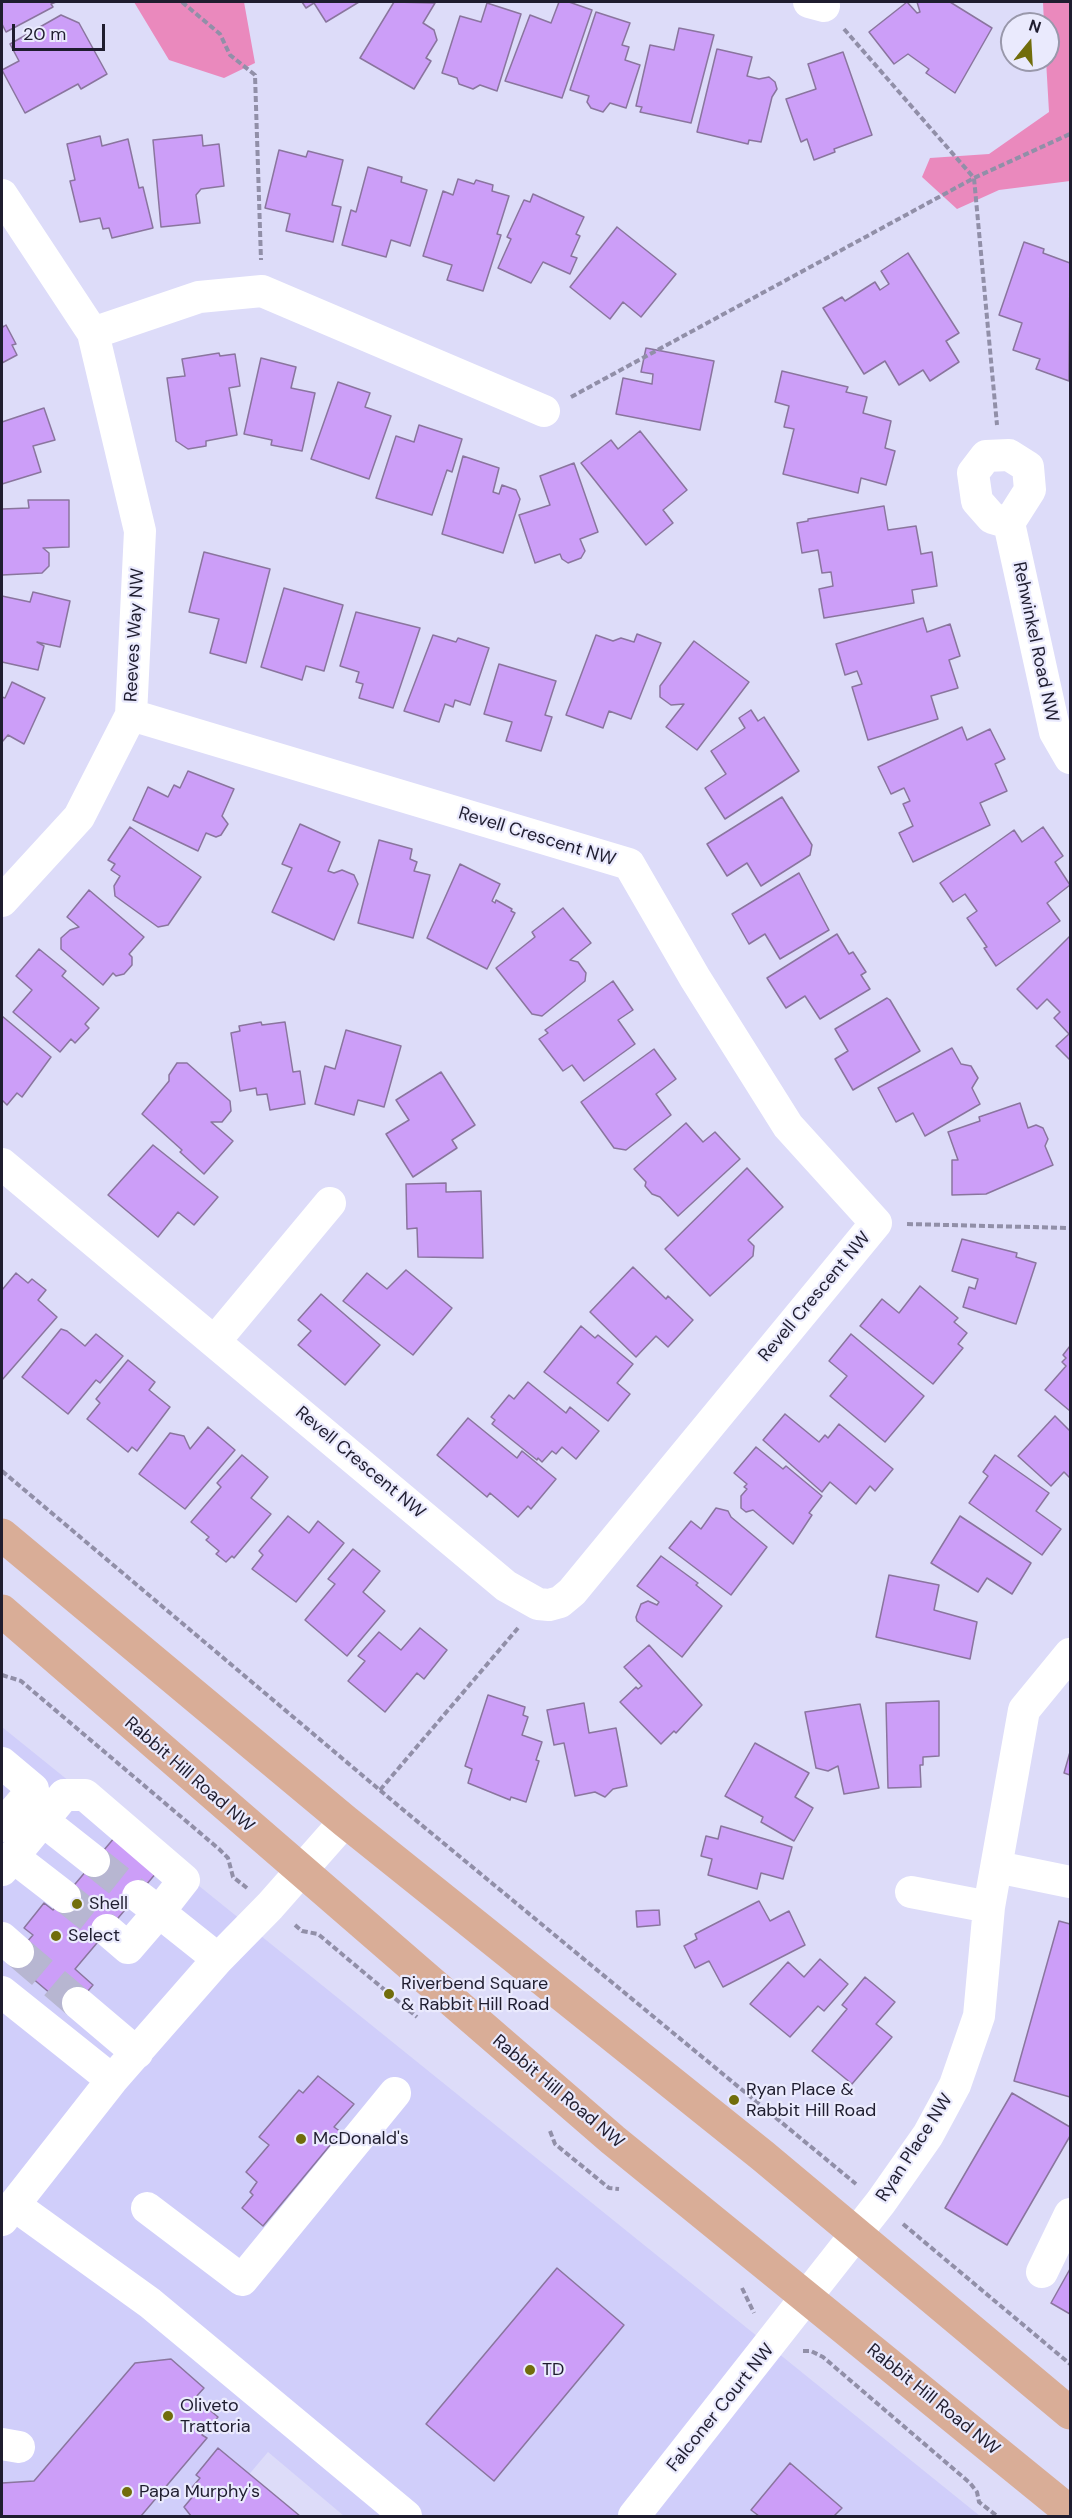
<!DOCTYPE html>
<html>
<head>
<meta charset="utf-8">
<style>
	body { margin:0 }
	#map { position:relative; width:1072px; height:2518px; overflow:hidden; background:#dddcf9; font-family:"DM Sans",sans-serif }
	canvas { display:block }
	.frame { position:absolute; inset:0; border:3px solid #1f1d2f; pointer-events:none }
	.north { position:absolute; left:1000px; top:12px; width:60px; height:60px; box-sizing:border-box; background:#eaeafd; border:2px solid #9998ab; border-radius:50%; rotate:18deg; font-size:16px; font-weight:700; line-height:24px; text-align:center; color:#1f1d2f }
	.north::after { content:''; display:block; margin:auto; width:21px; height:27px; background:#716d0b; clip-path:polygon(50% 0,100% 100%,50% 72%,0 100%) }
	.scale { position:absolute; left:12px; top:24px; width:93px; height:27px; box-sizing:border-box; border:3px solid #1f1d2f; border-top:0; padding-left:8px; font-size:18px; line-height:21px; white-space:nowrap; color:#1f1d2f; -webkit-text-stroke:4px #eaeafd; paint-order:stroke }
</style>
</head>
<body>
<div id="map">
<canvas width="1072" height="2518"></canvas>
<div class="frame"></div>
<div class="north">N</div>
<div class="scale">20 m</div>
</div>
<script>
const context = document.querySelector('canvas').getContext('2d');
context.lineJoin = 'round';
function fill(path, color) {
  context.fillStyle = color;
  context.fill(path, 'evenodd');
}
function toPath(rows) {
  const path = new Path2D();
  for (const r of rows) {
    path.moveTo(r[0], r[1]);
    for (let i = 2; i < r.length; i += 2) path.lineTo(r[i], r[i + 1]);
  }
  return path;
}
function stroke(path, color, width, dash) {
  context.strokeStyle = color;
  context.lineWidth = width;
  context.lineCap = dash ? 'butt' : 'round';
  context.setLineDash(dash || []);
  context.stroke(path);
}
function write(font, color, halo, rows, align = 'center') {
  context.font = font + ' "DM Sans",sans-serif';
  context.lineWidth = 4.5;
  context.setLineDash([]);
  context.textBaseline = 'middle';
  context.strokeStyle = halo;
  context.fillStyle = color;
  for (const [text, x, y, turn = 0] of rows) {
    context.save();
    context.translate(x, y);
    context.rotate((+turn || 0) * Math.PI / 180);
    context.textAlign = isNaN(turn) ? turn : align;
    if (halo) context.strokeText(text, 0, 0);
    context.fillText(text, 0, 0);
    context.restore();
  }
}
fill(toPath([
	[2,1727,980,2516,344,2516,268,2452,214,2516,2,2516]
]), '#d0cefa');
fill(toPath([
	[134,2,244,2,255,63,224,78,169,60],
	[1043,2,1070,2,1070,181,999,190,957,209,922,177,930,158,989,154,1049,112,1046,60,1048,24,1044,24]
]), '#ea89bd');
const building = toPath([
	[2,2,56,2,51,4,53,7,6,32,2,24,2,2],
	[302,2,359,2,326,22,314,3,306,8,302,2],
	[394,2,435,3,423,23,434,30,437,40,426,58,431,61,414,89,360,58,394,2],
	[559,2,569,2,592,10,562,98,505,81,530,15,551,23,559,2],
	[907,2,917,13,920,12,917,2,950,2,992,28,955,93,926,73,929,69,908,54,894,64,869,32,907,2],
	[487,3,521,14,497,91,480,85,473,89,459,84,457,78,442,73,460,16,481,22,487,3],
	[596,12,630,23,622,45,629,47,625,60,640,65,626,108,610,103,603,112,591,108,587,102,589,96,570,90,596,12],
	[61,15,79,23,107,74,81,89,78,84,25,113,2,70,19,61,10,44,61,15],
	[679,28,714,35,691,123,640,112,642,107,636,106,650,45,674,50,679,28],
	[717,49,752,57,747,76,759,79,769,77,775,82,777,89,772,97,761,142,749,140,748,144,697,132,717,49],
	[843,52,872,135,834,149,835,152,814,160,807,139,801,142,786,99,816,89,808,64,843,52],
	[202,135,203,146,219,144,224,186,201,189,196,195,200,223,161,227,153,140,202,135],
	[100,136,102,146,128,139,139,188,143,187,153,228,112,238,109,228,103,229,100,218,80,222,70,181,75,180,67,144,100,136],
	[279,150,306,157,308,151,343,160,332,205,341,207,333,242,286,231,290,214,265,208,279,150],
	[368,167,402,177,401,182,427,190,410,246,391,240,386,257,342,245,351,210,356,212,368,167],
	[458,179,474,184,476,180,493,185,492,191,509,196,497,234,501,235,483,291,447,280,452,265,423,256,443,191,453,195,458,179],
	[533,194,584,217,576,234,580,236,571,256,577,258,570,274,543,262,531,283,498,268,511,239,507,237,524,200,530,202,533,194],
	[617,227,676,274,641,317,623,302,610,319,570,287,617,227],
	[1024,242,1044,249,1043,253,1070,263,1069,381,1036,369,1040,359,1013,350,1022,323,999,315,1024,242],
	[908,253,959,333,946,341,959,362,930,381,923,370,899,385,885,361,864,374,823,308,842,297,845,301,875,282,880,290,889,284,881,271,908,253],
	[2,324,3,327,6,325,16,344,12,345,17,355,2,363,2,324],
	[646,348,714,361,700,430,616,414,623,378,652,384,653,374,641,372,646,348],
	[219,353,220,356,235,354,240,386,229,388,237,435,206,441,206,446,188,449,176,441,167,378,185,376,182,359,219,353],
	[261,358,296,367,291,388,315,393,302,451,271,445,272,440,244,434,261,358],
	[782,371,848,387,846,392,867,397,863,413,891,421,885,448,895,451,886,485,861,478,858,493,783,474,794,429,784,427,789,406,775,402,782,371],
	[338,382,370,393,365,407,391,416,369,479,311,459,338,382],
	[44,408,55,440,33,446,41,472,2,484,2,422,44,408],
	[419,425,462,439,452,472,447,470,432,515,376,498,396,436,414,442,419,425],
	[640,431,687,490,663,510,673,523,646,545,581,463,611,440,618,449,640,431],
	[463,456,499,468,493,492,499,494,502,485,516,490,520,499,503,553,442,534,463,456],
	[574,463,598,532,580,539,585,551,581,558,568,563,562,559,560,554,535,563,519,515,550,505,540,476,574,463],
	[28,500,69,500,69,547,43,548,49,553,49,566,42,573,2,575,2,509,29,508,28,500],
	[884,506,888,530,916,526,921,554,932,552,937,586,912,590,914,603,824,618,819,589,833,586,831,572,822,573,818,550,802,553,797,523,808,521,808,519,884,506],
	[204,552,270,569,246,663,210,653,219,619,189,612,204,552],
	[284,588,343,605,324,671,306,666,302,680,261,667,284,588],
	[33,592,70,601,60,647,37,642,44,646,38,670,2,662,2,596,30,602,33,592],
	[356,612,420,628,393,708,359,698,363,684,356,682,359,672,340,666,356,612],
	[923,618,927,632,950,624,960,656,949,660,958,688,931,696,938,719,868,740,852,687,862,684,857,671,845,675,836,644,923,618],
	[637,634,661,643,631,719,609,711,603,728,566,715,596,635,613,641,621,638,634,642,637,634],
	[433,635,456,642,458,638,489,648,470,705,455,700,453,707,445,704,439,722,404,711,433,635],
	[694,641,749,682,697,750,666,727,684,704,671,705,660,697,660,686,694,641],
	[499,664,556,681,545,715,552,717,541,751,506,741,512,722,484,714,499,664],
	[12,682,45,698,24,744,8,735,2,742,2,697,5,698,12,682],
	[751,710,758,721,764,717,799,771,725,819,705,788,726,774,711,751,745,728,739,718,751,710],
	[962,727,967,740,990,729,1005,759,995,764,1007,791,980,803,990,825,913,862,899,833,913,826,903,804,910,801,904,788,891,794,878,767,962,727],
	[188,771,234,789,222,816,228,824,221,835,216,837,206,833,198,851,133,820,148,787,168,797,174,785,180,788,188,771],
	[782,797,812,845,810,855,761,886,747,863,727,876,707,844,782,797],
	[300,824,340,842,328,871,334,873,342,870,354,875,358,884,334,940,272,912,292,868,282,864,300,824],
	[130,827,201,877,168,925,158,927,115,896,114,886,120,876,111,870,115,864,108,860,130,827],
	[1043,827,1063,856,1055,862,1070,885,1047,903,1060,921,996,966,984,948,987,947,967,918,977,911,965,894,953,902,940,883,1014,830,1022,842,1043,827],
	[379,840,412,849,410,859,417,862,414,871,430,875,413,938,358,923,379,840],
	[460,864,500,884,492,901,495,903,496,900,512,909,511,911,515,913,487,969,427,938,460,864],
	[799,873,829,930,780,959,765,934,749,944,732,914,799,873],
	[89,890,144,937,129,954,132,957,132,965,124,974,116,976,113,973,103,985,61,949,61,938,70,930,79,927,67,917,89,890],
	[563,908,591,943,570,960,578,962,586,973,585,981,542,1016,532,1014,496,968,535,937,532,932,563,908],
	[837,934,849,954,853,952,866,972,861,975,870,989,820,1019,805,996,786,1008,767,978,837,934],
	[1070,936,1070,1060,1056,1046,1069,1034,1054,1018,1060,1012,1047,999,1037,1009,1017,989,1070,936],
	[39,949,66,971,62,976,99,1008,85,1024,89,1028,75,1043,71,1039,60,1052,13,1012,32,990,16,976,39,949],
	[613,981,633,1010,618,1020,635,1044,584,1081,572,1065,563,1071,539,1039,548,1033,545,1030,613,981],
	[887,998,890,1000,920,1051,853,1090,835,1059,848,1051,835,1029,887,998],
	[2,1016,51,1057,22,1097,17,1093,7,1105,2,1100,2,1016],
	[261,1022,262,1025,285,1022,293,1072,300,1071,305,1104,270,1110,267,1094,257,1095,256,1088,240,1091,231,1033,240,1031,239,1026,261,1022],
	[346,1030,401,1046,384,1107,358,1100,354,1115,315,1104,325,1066,335,1069,346,1030],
	[952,1048,961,1064,971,1066,978,1078,972,1088,980,1104,925,1136,913,1113,896,1122,878,1088,952,1048],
	[654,1049,676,1079,656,1094,671,1115,626,1150,614,1148,581,1102,654,1049],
	[177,1063,187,1063,230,1101,231,1111,222,1122,211,1122,233,1141,204,1174,180,1152,182,1150,142,1114,169,1081,169,1075,177,1063],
	[441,1072,475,1125,452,1140,457,1148,413,1177,386,1134,409,1120,396,1100,441,1072],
	[1020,1103,1028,1128,1036,1125,1043,1128,1048,1139,1045,1146,1053,1165,986,1194,952,1195,952,1160,958,1160,948,1132,980,1121,979,1117,1020,1103],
	[686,1123,703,1142,715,1132,740,1159,678,1216,660,1197,652,1194,645,1186,646,1182,634,1169,686,1123],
	[153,1145,218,1197,194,1225,178,1212,158,1237,108,1195,153,1145],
	[747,1168,783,1207,748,1240,754,1246,753,1256,710,1296,665,1249,747,1168],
	[446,1183,446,1192,481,1191,483,1258,418,1257,417,1228,407,1229,406,1184,446,1183],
	[962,1239,1017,1253,1016,1257,1036,1263,1016,1324,963,1307,969,1287,975,1289,978,1279,952,1271,962,1239],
	[633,1267,666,1299,668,1296,693,1320,668,1347,656,1336,636,1357,590,1312,633,1267],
	[406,1270,452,1308,413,1355,343,1301,367,1273,387,1289,406,1270],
	[16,1273,28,1283,32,1279,46,1290,38,1300,57,1317,2,1380,2,1290,16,1273],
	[920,1286,958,1318,954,1322,967,1333,958,1344,963,1348,933,1384,860,1326,882,1299,899,1313,920,1286],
	[321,1294,380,1345,345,1385,298,1345,311,1331,298,1320,321,1294],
	[581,1326,595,1338,598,1335,633,1364,617,1383,630,1394,608,1421,544,1372,581,1326],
	[61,1329,67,1331,85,1346,96,1334,123,1356,100,1383,96,1380,68,1414,22,1377,61,1329],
	[851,1334,924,1396,885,1442,830,1396,847,1376,829,1361,851,1334],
	[1070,1346,1070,1411,1045,1390,1066,1366,1062,1362,1066,1358,1063,1355,1070,1346],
	[128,1360,155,1382,149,1390,170,1407,137,1451,132,1447,128,1452,87,1419,100,1403,96,1399,128,1360],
	[528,1382,566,1413,570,1407,599,1431,576,1459,562,1447,556,1454,552,1451,542,1462,538,1458,537,1460,492,1424,495,1420,491,1417,509,1395,514,1399,528,1382],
	[785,1414,819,1442,825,1435,828,1438,839,1424,893,1469,875,1491,870,1486,856,1504,830,1482,822,1492,763,1440,785,1414],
	[1055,1416,1070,1431,1070,1478,1064,1472,1051,1486,1018,1456,1055,1416],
	[468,1418,517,1458,522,1451,556,1479,531,1509,528,1506,518,1517,490,1493,487,1497,437,1455,468,1418],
	[208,1427,235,1450,185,1509,139,1474,170,1433,184,1436,190,1449,208,1427],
	[756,1447,783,1469,786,1466,822,1496,809,1513,812,1515,793,1544,753,1510,746,1512,741,1508,741,1496,747,1489,744,1487,747,1484,734,1473,756,1447],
	[242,1455,268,1477,251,1498,271,1514,234,1558,232,1556,226,1562,216,1554,219,1551,206,1540,209,1537,191,1522,221,1487,217,1483,242,1455],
	[995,1455,1049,1493,1036,1511,1061,1529,1042,1555,969,1503,988,1476,983,1472,995,1455],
	[716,1508,728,1511,731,1517,767,1547,731,1595,669,1548,691,1521,701,1529,716,1508],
	[288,1516,309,1533,318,1521,344,1543,296,1602,252,1569,263,1555,259,1551,288,1516],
	[960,1516,1031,1563,1012,1594,987,1578,978,1592,931,1563,960,1516],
	[353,1549,380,1571,363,1592,385,1611,347,1656,305,1620,335,1584,328,1579,353,1549],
	[661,1556,698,1583,696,1585,722,1606,682,1657,637,1621,636,1617,641,1604,648,1601,657,1605,659,1602,637,1586,661,1556],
	[889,1575,939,1585,934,1610,977,1622,970,1659,876,1637,889,1575],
	[420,1628,447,1650,424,1679,417,1673,385,1712,348,1681,365,1661,358,1656,379,1632,401,1650,420,1628],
	[649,1645,702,1705,676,1733,674,1731,661,1744,620,1702,636,1687,638,1689,642,1686,624,1667,649,1645],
	[488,1695,525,1707,523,1715,528,1717,522,1735,542,1742,536,1760,539,1761,526,1802,511,1797,510,1800,468,1783,472,1769,465,1766,488,1695],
	[939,1701,939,1756,923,1757,923,1765,920,1765,921,1787,888,1788,886,1703,939,1701],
	[584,1703,589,1733,616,1728,627,1786,613,1789,605,1797,595,1792,575,1796,564,1743,554,1745,547,1710,584,1703],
	[860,1704,879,1788,844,1794,838,1766,828,1771,816,1768,805,1712,860,1704],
	[755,1743,809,1773,795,1797,813,1808,794,1841,761,1822,763,1817,725,1796,755,1743],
	[1070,1752,1070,1775,1064,1773,1070,1752],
	[721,1826,792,1847,783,1879,761,1873,757,1889,708,1875,712,1859,701,1856,706,1836,718,1839,721,1826],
	[115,1837,157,1872,75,1969,93,1985,71,2011,11,1960,33,1935,24,1928,44,1903,53,1910,115,1837],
	[759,1901,770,1921,789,1911,805,1945,723,1987,709,1961,695,1968,684,1946,697,1939,695,1934,759,1901],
	[659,1910,660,1925,637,1927,636,1911,659,1910],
	[1059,1921,1070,1924,1070,2097,1014,2081,1059,1921],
	[820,1959,848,1984,824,2011,818,2006,790,2037,750,2004,788,1962,804,1977,820,1959],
	[865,1977,895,2002,876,2024,892,2037,852,2084,812,2051,847,2009,842,2005,865,1977],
	[318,2076,354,2104,334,2127,341,2132,263,2226,242,2208,253,2195,250,2192,257,2182,246,2172,269,2145,259,2137,299,2090,303,2093,318,2076],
	[1012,2093,1070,2127,1070,2136,1007,2245,945,2208,1012,2093],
	[557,2268,624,2325,494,2481,426,2424,557,2268],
	[1070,2269,1070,2314,1051,2303,1070,2269],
	[171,2359,204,2388,195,2398,218,2417,202,2435,207,2438,141,2516,2,2516,2,2483,34,2481,135,2363,171,2359],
	[218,2448,300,2516,191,2516,184,2507,194,2495,189,2491,200,2478,196,2475,218,2448],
	[790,2463,842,2508,834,2516,759,2516,751,2510,790,2463]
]);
fill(building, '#cc9ef8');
stroke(building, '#8a759e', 1.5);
stroke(toPath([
	[94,1861,138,1896],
	[65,1897,107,1930],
	[18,1952,78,2003]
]), '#b7b6d1', 32, [32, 16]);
stroke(toPath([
	[182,2,220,34,230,55,255,75,261,260],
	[844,29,974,178,1070,134],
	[571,397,974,178,997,425],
	[907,1224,1070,1228],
	[2,1471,401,1808,856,2184],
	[2,1675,21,1681,219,1849,228,1858,233,1877,247,1888],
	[380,1790,518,1628],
	[295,1925,302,1931,318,1934,417,2017],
	[550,2131,555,2144,609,2188,619,2189],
	[903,2224,1070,2364],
	[742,2288,754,2313],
	[803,2351,811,2351,823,2357,970,2483,977,2492,979,2502,997,2516]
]), '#918fa8', 4, [6, 3]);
stroke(toPath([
	[809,2,824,6,823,2],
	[2,195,93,333,140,531,131,715,79,817,2,901],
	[93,333,199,297,262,291,544,411],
	[1009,523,992,518,977,501,973,473,986,456,1009,455,1028,467,1030,490,1009,523,1055,732,1070,758],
	[2,1164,506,1586,538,1604,549,1605,560,1602,572,1592,876,1223,788,1126,695,978,629,864,131,715],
	[215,1341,330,1203],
	[2,1763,33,1789,2,1826],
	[42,1820,94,1861],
	[12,1856,65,1897],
	[997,1867,1070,1882],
	[2,1870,64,1795,85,1795,184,1880,159,1912,218,1959],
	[911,1892,989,1907],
	[107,1930,128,1948,159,1912,138,1896],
	[2,1938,18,1952],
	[2,1992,112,2080],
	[78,2003,137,2053],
	[14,2205,150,2303,406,2516],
	[147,2208,242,2280,395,2093],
	[2,2220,112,2080,218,1959,270,1906,345,1821],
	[1042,2272,1070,2214],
	[2,2444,19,2447],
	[634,2516,881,2202,928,2135,955,2085,979,2016,989,1907,1024,1710,1070,1654]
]), '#fff', 32);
stroke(toPath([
	[2,1535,345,1821,763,2156,1070,2413],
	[2,1611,613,2140,1070,2512]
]), '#d9ad97', 33);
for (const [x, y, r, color] of [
	[77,1904,6,"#716d0b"],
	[56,1936,6,"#716d0b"],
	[389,1994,6,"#716d0b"],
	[734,2100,6,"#716d0b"],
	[301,2139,6,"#716d0b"],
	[530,2370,6,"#716d0b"],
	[168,2416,6,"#716d0b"],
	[127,2492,6,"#716d0b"]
]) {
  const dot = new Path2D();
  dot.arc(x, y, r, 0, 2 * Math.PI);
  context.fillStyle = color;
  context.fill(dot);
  stroke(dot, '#eaeafd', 2);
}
write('18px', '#1f1d2f', '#eaeafd', [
	["Reeves Way NW",135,635,-87],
	["Rehwinkel Road NW",1035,642,78],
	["Revell Crescent NW",537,837,17],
	["Revell Crescent NW",815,1297,-50],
	["Revell Crescent NW",360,1463,40],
	["Rabbit Hill Road NW",189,1775,41],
	["Rabbit Hill Road NW",558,2092,40],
	["Ryan Place NW",915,2148,-57],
	["Rabbit Hill Road NW",933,2400,39],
	["Falconer Court NW",721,2408,-51]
]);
write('18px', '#1f1d2f', '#eaeafd', [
	["Shell",89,1904],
	["Select",68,1936],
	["Riverbend Square",401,1984],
	["& Rabbit Hill Road",401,2005],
	["Ryan Place &",746,2090],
	["Rabbit Hill Road",746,2111],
	["McDonald's",313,2139],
	["TD",542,2370],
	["Oliveto",180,2406],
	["Trattoria",180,2427],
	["Papa Murphy's",139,2492]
], 'left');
</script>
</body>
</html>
